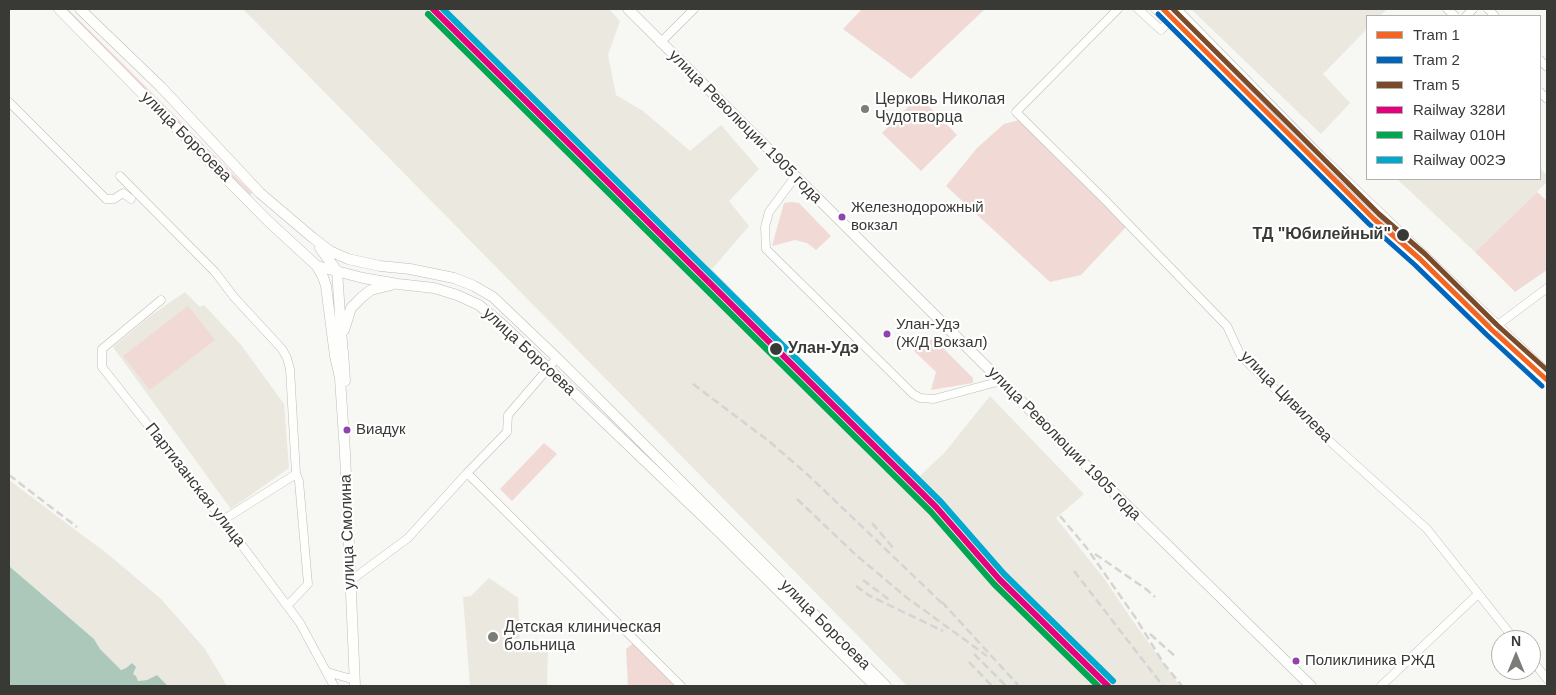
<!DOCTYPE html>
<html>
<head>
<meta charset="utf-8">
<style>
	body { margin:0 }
	#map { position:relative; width:1556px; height:695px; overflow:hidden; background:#f7f7f3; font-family:Arial,sans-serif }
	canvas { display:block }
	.frame { position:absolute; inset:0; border:10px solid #393936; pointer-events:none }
	.legend { position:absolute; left:1366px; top:15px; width:175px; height:165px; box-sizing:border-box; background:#fff; border:1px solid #b0b0af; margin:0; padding:6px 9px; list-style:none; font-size:15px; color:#393936 }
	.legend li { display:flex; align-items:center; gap:10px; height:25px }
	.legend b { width:25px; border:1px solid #b0b0af }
	.north { position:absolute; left:1491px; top:630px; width:50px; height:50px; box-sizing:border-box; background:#fff; border:1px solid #b0b0af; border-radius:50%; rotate:0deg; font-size:14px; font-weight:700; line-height:20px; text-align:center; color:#393936 }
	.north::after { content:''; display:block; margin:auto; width:18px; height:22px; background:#7c7c78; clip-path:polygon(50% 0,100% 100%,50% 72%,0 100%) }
</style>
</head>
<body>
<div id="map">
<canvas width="1556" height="695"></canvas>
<div class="frame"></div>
<ul class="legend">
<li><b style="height:6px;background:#f26522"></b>Tram 1</li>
<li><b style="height:6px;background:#0065bd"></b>Tram 2</li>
<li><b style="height:6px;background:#7a4b2a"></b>Tram 5</li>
<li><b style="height:6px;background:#e5007d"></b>Railway 328И</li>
<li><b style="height:6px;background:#00a651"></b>Railway 010Н</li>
<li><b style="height:6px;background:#00a9ce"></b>Railway 002Э</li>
</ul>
<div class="north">N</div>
</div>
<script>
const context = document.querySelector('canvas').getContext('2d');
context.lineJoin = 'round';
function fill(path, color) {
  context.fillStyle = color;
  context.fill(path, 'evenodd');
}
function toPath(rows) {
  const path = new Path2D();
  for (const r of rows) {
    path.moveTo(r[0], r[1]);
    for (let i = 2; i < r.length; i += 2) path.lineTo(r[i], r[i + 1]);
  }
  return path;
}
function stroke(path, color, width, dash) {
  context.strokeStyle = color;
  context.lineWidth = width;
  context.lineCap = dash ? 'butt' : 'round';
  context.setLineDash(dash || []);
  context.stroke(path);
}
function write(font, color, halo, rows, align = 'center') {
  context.font = font + ' Arial,sans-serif';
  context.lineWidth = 4.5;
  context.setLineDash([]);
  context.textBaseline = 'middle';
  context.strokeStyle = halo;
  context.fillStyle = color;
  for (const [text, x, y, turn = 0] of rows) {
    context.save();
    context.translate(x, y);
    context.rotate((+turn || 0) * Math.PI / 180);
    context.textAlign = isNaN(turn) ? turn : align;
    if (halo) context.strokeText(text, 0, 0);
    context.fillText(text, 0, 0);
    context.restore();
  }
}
fill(toPath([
	[243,9,609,9,620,21,608,55,616,95,643,111,690,151,721,125,759,169,729,201,749,226,712,269,918,478,945,452,990,396,1084,494,1056,518,1106,581,1130,617,1180,686,907,686],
	[1191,9,1387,9,1380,16,1367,16,1367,29,1323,74,1350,103,1321,134],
	[1540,168,1547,175,1547,182,1475,252,1397,179,1540,179],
	[185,292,200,307,204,305,242,346,284,404,289,468,231,509,113,347,150,316],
	[9,480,109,555,161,599,205,649,227,686,168,686,157,675,147,680,138,681,133,674,132,663,126,668,121,670,100,649,94,639,9,566],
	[489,578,518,598,520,648,548,648,547,686,470,686,463,597,471,596]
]), '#eae8df');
fill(toPath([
	[64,9,68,9,252,193,250,195],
	[862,9,985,9,911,79,843,29],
	[919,96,957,135,921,171,882,133],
	[1023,119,1126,227,1081,275,1050,282,946,186,977,148,1004,124],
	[1537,192,1547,201,1547,270,1515,292,1475,252],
	[792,202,799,203,831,236,816,250,807,243,795,240,772,246,784,203],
	[188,306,215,340,150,390,123,356],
	[933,338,973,378,973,383,931,390,936,372,914,351,922,342,925,345],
	[544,443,557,454,512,501,500,489],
	[636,641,668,673,668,679,675,686,628,686,626,649]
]), '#f1dad5');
fill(toPath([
	[9,566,94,639,100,649,121,670,126,668,132,663,136,667,133,674,136,676,138,681,147,680,157,675,168,686,9,686]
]), '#acc8bb');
const minor = toPath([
	[1118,9,1016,112,1106,201,1227,326,1241,356,1324,436,1427,529,1515,640],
	[1138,9,1161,30,1168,22],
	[1155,9,1463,305,1547,383],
	[1177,9,1320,155,1547,372],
	[1447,9,1455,16],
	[1488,9,1495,16],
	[1466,16,1473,9],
	[660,43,694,9],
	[1540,60,1547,67],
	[1540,92,1547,99],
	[9,102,106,199,114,199,123,193,131,199],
	[120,176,215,272,234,297,282,349,287,358,290,369,296,474,299,481,308,584,287,606],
	[795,177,769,212,765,227,766,249,913,394,920,398,934,399,1001,381],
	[161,300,102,349,102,367,223,520,300,623,334,686],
	[1495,327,1547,288],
	[467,473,681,686],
	[223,520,296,474],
	[350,581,408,538,467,473,507,432,508,415,557,358],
	[1531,659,1547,679],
	[327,672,355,680],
	[1381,686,1478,594]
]);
const major = toPath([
	[59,9,268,221,317,266,363,278,398,284,434,288,457,295,479,305,503,325,718,531,875,686],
	[80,9,161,87,260,193,313,238,330,251,348,259,380,266,410,269,454,278,474,286,493,297,557,358,886,686],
	[628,9,1042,422,1311,686],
	[320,248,337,271,343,357],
	[317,266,323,277,326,286,335,356,340,378,345,453,355,686],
	[344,330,351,308,362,297,371,290,391,285],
	[343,351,345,381]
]);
stroke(minor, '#bebdba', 9);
stroke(major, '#bebdba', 11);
stroke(minor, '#fefefd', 8);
stroke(major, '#fefefd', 10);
stroke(toPath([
	[693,384,770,442,808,475,946,607],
	[9,475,77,527],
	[797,499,856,555,906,597,987,656],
	[1060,516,1086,547,1135,617,1164,664,1182,686],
	[872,523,895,550],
	[1095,554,1146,589,1155,597],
	[1074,571,1163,686],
	[863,580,891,601],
	[856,586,870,596,943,631],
	[942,602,1018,685],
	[1150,634,1176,657],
	[974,654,1006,686],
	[969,662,992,686]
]), '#d4d4d4', 2.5, [8, 4]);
stroke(toPath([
	[433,9,936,507,999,579,1108,686]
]), '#e5007d', 6);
stroke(toPath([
	[428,14,931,512,994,584,1098,686]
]), '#00a651', 6);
stroke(toPath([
	[443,9,941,502,1004,574,1113,681]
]), '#00a9ce', 6);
stroke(toPath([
	[1163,9,1374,219,1420,259,1492,330,1547,380]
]), '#f26522', 5);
stroke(toPath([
	[1158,14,1369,224,1415,265,1487,335,1542,386]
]), '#0065bd', 5);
stroke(toPath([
	[1173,9,1379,214,1425,254,1497,325,1547,370]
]), '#7a4b2a', 5);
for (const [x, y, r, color] of [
	[865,109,5,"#7c7c78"],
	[842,217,4.5,"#8e44ad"],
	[1403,235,7,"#393936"],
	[887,334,4.5,"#8e44ad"],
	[776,349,7,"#393936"],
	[347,430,4.5,"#8e44ad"],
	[493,637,6,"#7c7c78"],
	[1296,661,4.5,"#8e44ad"]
]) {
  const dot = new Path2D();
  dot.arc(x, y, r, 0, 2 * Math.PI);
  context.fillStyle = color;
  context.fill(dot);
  stroke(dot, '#fff', 2);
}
write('15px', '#393936', '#fff', [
	["Железнодорожный",851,208],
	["вокзал",851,226],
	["Улан-Удэ",896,325],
	["(Ж/Д Вокзал)",896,343],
	["Виадук",356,430],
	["Поликлиника РЖД",1305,661]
], 'left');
write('16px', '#393936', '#fff', [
	["Церковь Николая",875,100],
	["Чудотворца",875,118],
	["Детская клиническая",504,628],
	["больница",504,646]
], 'left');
write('16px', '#393936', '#fff', [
	["улица Революции 1905 года",745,127,45],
	["улица Борсоева",186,137,45],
	["улица Борсоева",529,352,43],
	["улица Цивилева",1286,397,45],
	["улица Революции 1905 года",1064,444,45],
	["Партизанская улица",195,485,52],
	["улица Смолина",348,532,-92],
	["улица Борсоева",825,625,45]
]);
write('bold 16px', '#393936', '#fff', [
	["ТД \"Юбилейный\"",1391,235],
	["Улан-Удэ",788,349,"left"]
], 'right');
</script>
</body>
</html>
